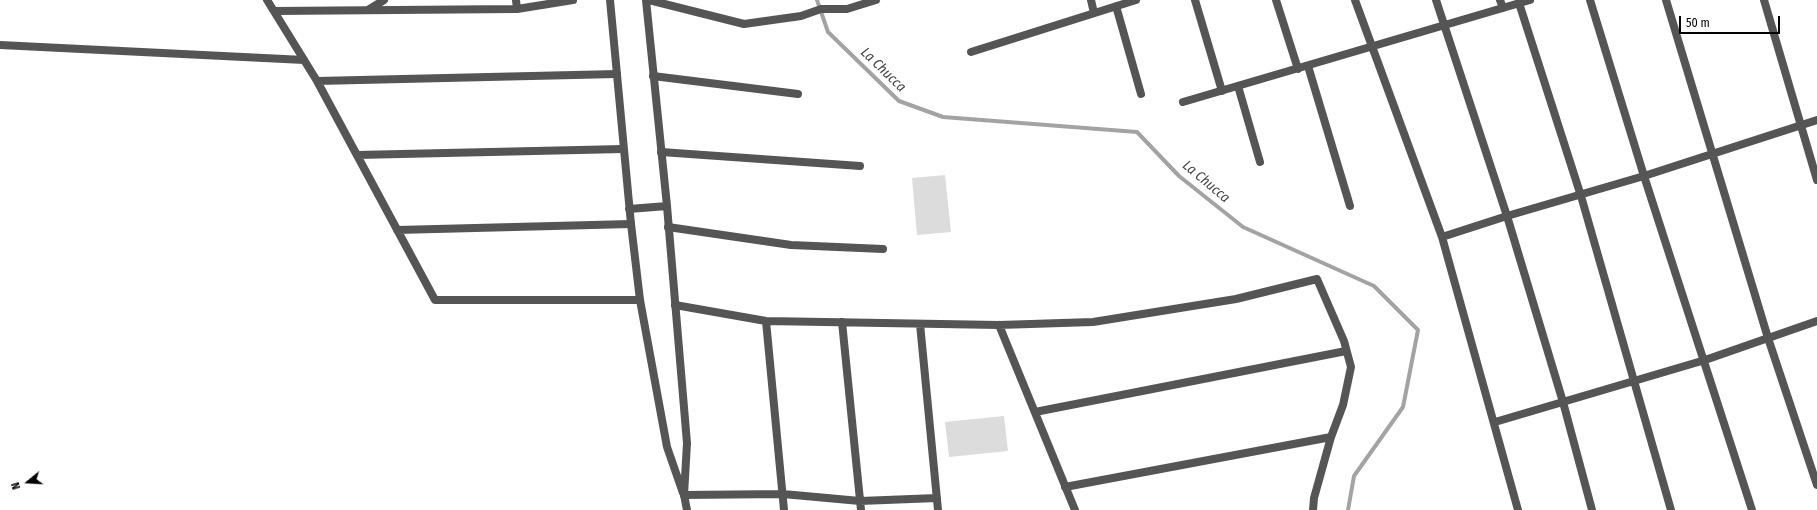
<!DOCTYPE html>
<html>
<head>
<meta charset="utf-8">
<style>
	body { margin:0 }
	#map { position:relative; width:1817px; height:510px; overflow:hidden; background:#fff; font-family:"Fira Sans Condensed",sans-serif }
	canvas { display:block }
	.north { position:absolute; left:8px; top:462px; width:40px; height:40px; -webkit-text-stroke:3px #fff; paint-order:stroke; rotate:252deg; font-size:11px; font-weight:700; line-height:16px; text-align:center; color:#000 }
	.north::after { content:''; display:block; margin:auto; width:14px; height:18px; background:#000; clip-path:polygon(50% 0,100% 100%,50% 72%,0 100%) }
	.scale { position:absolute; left:1679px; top:16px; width:101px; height:18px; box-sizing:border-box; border:2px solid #000; border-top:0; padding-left:5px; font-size:12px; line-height:14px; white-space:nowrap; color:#000; -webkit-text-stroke:3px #fff; paint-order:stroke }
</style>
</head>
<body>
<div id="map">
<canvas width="1817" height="510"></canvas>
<div class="north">N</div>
<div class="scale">50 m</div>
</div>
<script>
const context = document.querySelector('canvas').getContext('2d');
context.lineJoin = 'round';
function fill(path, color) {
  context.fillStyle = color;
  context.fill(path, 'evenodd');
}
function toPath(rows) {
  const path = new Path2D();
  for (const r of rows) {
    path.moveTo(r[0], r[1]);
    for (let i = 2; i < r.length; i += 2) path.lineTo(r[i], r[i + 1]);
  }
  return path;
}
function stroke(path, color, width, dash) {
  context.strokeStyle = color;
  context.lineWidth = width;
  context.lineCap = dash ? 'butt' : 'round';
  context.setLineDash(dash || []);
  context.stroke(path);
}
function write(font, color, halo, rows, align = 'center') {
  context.font = font + ' "Fira Sans Condensed",sans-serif';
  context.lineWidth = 3.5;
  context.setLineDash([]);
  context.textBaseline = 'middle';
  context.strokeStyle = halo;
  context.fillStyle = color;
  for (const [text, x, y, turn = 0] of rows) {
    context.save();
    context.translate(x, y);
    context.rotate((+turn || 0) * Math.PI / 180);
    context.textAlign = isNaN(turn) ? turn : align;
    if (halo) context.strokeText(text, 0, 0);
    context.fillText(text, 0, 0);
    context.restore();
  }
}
fill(toPath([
	[945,175,951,232,917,235,912,178],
	[1004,416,1008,451,949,457,945,422]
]), '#dcdcdc');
stroke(toPath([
	[817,0,828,32,899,101,943,117,1137,132,1179,176,1243,227,1374,286,1418,330,1403,407,1354,476,1348,510]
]), '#a3a3a3', 4);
stroke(toPath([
	[267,0,317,81,435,300,640,300],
	[516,0,517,9],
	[649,0,744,24,801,16,821,9,847,9,876,0],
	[1091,0,1094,13],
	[1195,0,1222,91],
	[1276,0,1298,69],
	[1355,0,1442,237,1518,510],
	[1436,0,1507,216,1563,402,1592,510],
	[1500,0,1503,8],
	[1590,0,1644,176,1752,510],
	[1666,0,1768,338,1817,485],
	[1764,0,1817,180],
	[1519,3,1581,196,1671,510],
	[1116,6,1141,94],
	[368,10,384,0],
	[274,11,517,9,573,0],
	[0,45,304,60],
	[971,52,1136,0],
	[1308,66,1350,206],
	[653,76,798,94],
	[317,81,617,74],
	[1238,86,1260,162],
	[1183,102,1530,0],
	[661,152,860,166],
	[357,155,623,149],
	[668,227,791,245,883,249],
	[397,230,631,224],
	[1442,237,1507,216,1644,176,1817,120],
	[675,305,766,321,999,325,1093,322,1236,299,1317,279,1344,341,1351,367,1343,405,1331,437,1314,498,1313,510],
	[766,321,784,510],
	[842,322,861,510],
	[920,324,938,510],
	[999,325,1075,510],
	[1035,412,1346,351],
	[1495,422,1705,360,1817,321],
	[1065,487,1331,437],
	[684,495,783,494,860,501,937,498]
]), '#555', 8);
stroke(toPath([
	[610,0,631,224,640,300,667,447,683,493],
	[646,0,667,206,687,443,684,495,687,510],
	[629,209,667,206]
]), '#555', 8);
write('italic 14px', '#444', '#fff', [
	["La Chucca",883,70,44],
	["La Chucca",1206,182,40]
]);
</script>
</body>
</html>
